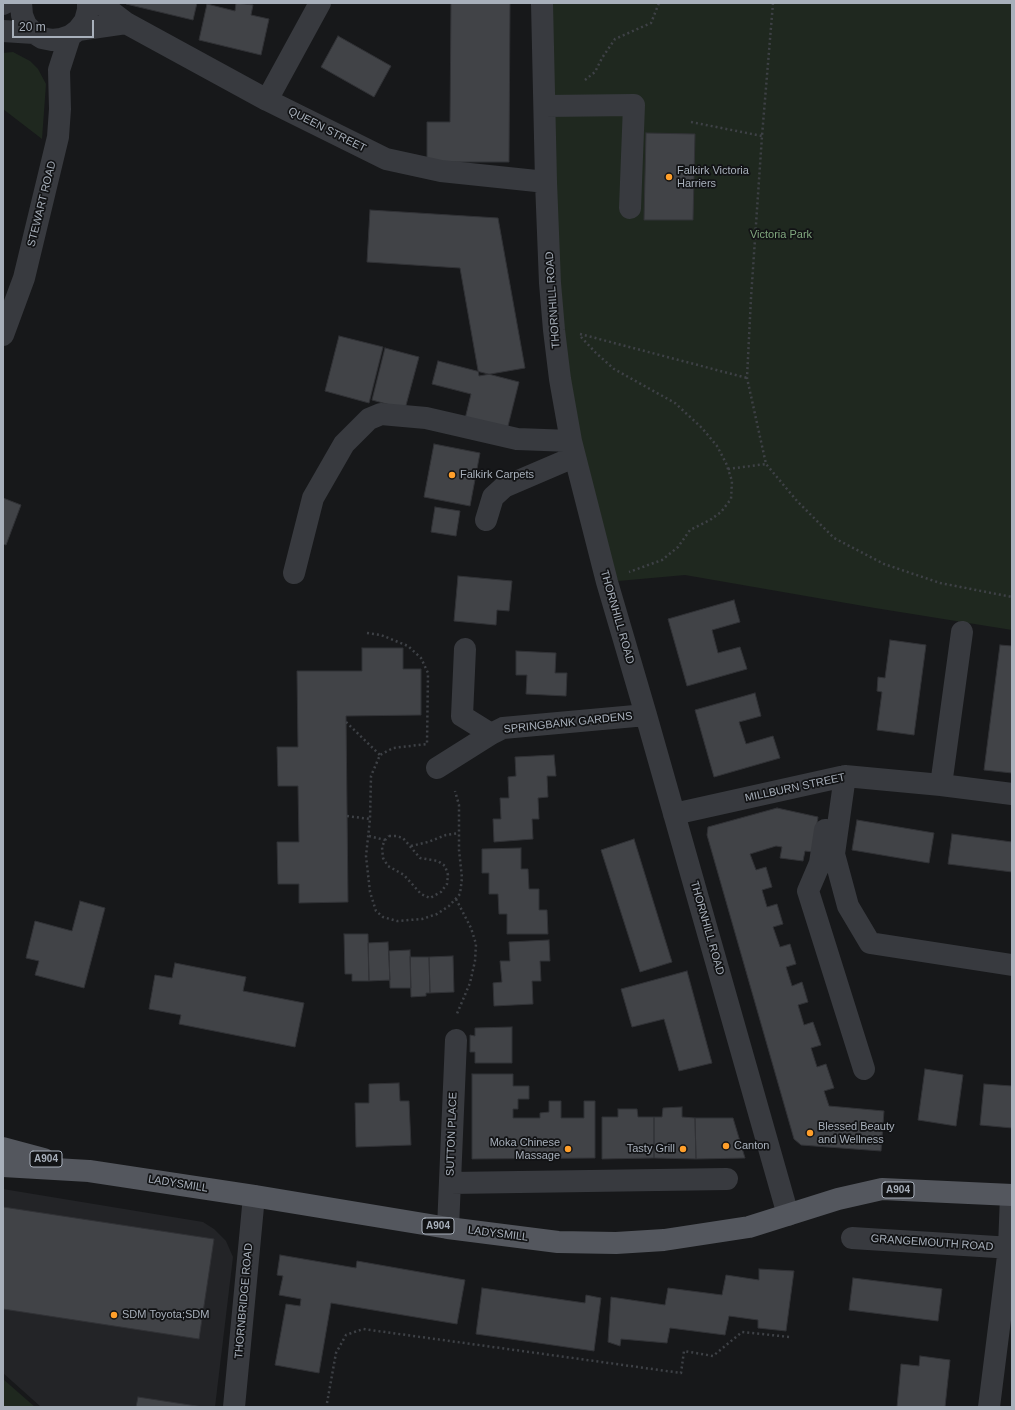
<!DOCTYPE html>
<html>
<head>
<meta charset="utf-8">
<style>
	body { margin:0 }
	#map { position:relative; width:1015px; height:1410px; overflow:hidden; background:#17181a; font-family:Arial,sans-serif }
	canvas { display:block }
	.frame { position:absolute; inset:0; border:4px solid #a8b0bb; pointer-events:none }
	.scale { position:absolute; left:12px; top:20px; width:82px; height:18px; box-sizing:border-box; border:2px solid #a8b0bb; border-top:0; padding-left:5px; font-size:12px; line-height:14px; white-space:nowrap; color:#a8b0bb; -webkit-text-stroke:3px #121315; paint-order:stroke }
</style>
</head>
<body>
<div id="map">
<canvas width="1015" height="1410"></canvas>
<div class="frame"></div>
<div class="scale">20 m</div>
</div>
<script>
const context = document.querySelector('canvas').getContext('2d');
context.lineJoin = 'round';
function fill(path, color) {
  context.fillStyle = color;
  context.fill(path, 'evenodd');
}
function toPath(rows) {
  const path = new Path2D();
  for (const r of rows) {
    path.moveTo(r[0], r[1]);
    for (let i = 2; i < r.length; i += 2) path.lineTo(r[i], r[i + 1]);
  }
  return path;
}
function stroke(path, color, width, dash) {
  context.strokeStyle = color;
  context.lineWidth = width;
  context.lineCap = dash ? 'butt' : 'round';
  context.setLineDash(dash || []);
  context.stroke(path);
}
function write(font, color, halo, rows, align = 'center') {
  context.font = font + ' Arial,sans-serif';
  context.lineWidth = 3.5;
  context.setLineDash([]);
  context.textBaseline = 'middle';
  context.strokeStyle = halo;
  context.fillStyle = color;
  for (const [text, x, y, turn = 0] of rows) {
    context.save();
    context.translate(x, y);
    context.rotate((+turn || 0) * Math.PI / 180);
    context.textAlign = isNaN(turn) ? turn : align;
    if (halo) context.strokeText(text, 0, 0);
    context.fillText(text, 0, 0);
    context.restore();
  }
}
fill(toPath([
	[3,1189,203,1222,214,1229,226,1241,233,1257,215,1407,41,1407,3,1373]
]), '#232427');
fill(toPath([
	[542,3,1012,3,1012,630,875,608,685,575,607,582,571,441],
	[13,52,30,61,38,69,46,84,42,139,3,109,3,53],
	[3,1379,35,1407,3,1407]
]), '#1f281f');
const building = toPath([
	[126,3,197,3,193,20,126,4,126,3],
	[236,3,253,5,251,15,269,19,261,55,199,40,207,4,235,11,236,3],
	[451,3,510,3,509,162,427,162,427,122,450,122,451,3],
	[338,36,391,66,374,97,321,67,338,36],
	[646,133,695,134,693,220,644,220,646,133],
	[370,210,498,218,525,368,479,376,460,268,367,262,370,210],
	[339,336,383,347,369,403,325,391,339,336],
	[385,348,419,357,405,409,372,400,385,348],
	[438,361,519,382,507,430,465,419,471,394,432,384,438,361],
	[434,444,480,453,470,506,424,497,434,444],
	[3,498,21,505,6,545,3,544,3,498],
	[435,507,460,511,456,536,431,532,435,507],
	[458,576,512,581,509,611,497,610,496,625,454,621,458,576],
	[734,600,740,622,712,630,718,653,740,647,747,669,687,686,668,619,734,600],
	[890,640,926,645,914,735,877,730,882,692,877,691,878,677,885,678,890,640],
	[1000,645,1012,646,1012,773,984,770,1000,645],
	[362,648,403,648,403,669,421,669,421,715,346,716,348,902,299,903,299,884,278,884,277,842,299,842,298,786,278,786,277,747,298,747,297,671,362,671,362,648],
	[516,651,556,653,555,673,567,673,566,696,526,694,527,675,516,675,516,651],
	[755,693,761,716,739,722,746,744,773,736,780,758,714,777,695,710,755,693],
	[554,755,556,776,547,776,548,797,538,798,539,819,532,819,533,839,494,842,493,819,501,819,500,798,509,798,508,777,516,776,515,757,554,755],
	[777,808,818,817,813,852,805,851,803,861,780,858,782,847,776,846,750,854,756,870,766,867,772,887,762,890,767,907,777,904,783,924,773,927,780,947,790,944,796,964,786,967,792,986,802,982,808,1002,798,1005,804,1025,813,1022,821,1045,811,1048,817,1067,826,1064,834,1088,824,1091,829,1106,884,1111,881,1151,801,1145,794,1139,707,835,708,827,777,808],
	[857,820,934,833,929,863,852,850,857,820],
	[952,834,1012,842,1012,872,948,864,952,834],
	[634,839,672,962,640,972,601,850,634,839],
	[521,848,521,869,528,869,529,889,539,889,539,910,547,910,548,934,507,934,507,914,499,914,498,894,489,894,489,873,482,873,482,849,521,848],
	[80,901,105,908,84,988,35,975,39,961,26,958,35,921,72,931,80,901],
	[344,934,368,934,369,981,352,981,352,974,345,974,344,934],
	[549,940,550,961,540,961,541,981,532,981,533,1004,494,1006,493,983,502,982,500,961,510,961,509,942,549,940],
	[388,942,390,980,369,981,368,943,388,942],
	[410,950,411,988,390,988,389,951,410,950],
	[453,956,454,992,430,993,429,957,453,956],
	[410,957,429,957,430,993,426,993,426,996,411,997,410,957],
	[175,963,246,977,243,991,304,1003,295,1047,179,1024,181,1015,149,1009,155,975,172,978,175,963],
	[687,971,712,1063,679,1071,664,1019,632,1027,621,989,687,971],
	[512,1027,512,1063,475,1063,475,1052,470,1052,470,1035,475,1036,475,1028,512,1027],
	[925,1069,963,1075,956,1126,918,1120,925,1069],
	[472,1074,513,1074,513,1086,529,1086,529,1099,518,1099,518,1109,513,1109,513,1118,540,1118,540,1113,549,1112,549,1101,561,1101,561,1118,584,1118,584,1101,595,1101,595,1158,472,1159,472,1074],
	[399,1083,400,1101,409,1101,411,1145,356,1147,355,1103,369,1103,369,1084,399,1083],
	[984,1084,1012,1086,1012,1128,980,1125,984,1084],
	[682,1107,682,1117,695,1118,696,1159,654,1158,654,1117,662,1117,663,1108,682,1107],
	[618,1109,637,1109,638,1117,654,1117,654,1158,602,1159,602,1117,618,1117,618,1109],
	[695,1118,733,1118,745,1158,696,1159,695,1118],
	[3,1207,214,1239,199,1339,3,1309,3,1207],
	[280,1255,356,1268,357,1261,465,1280,457,1324,331,1303,319,1373,275,1365,286,1304,300,1306,301,1299,279,1295,283,1276,277,1275,280,1255],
	[759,1269,794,1271,786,1331,758,1328,758,1320,729,1316,725,1335,670,1328,667,1343,621,1339,620,1346,608,1342,611,1297,665,1305,668,1288,722,1295,726,1275,759,1280,759,1269],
	[853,1278,942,1289,938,1321,849,1310,853,1278],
	[482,1288,585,1303,586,1295,601,1298,594,1351,476,1334,482,1288],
	[920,1356,950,1360,945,1407,897,1407,901,1364,919,1366,920,1356],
	[138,1397,203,1407,136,1407,138,1397]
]);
fill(building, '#414347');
stroke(building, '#313236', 1);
stroke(toPath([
	[773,3,762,136,751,298,747,378,766,464,797,501,834,538,884,564,940,583,1012,597],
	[585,80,595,72,602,58,615,39,651,23,659,3],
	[691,122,762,136],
	[580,334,747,378],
	[581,337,596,353,614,369,675,403,702,428,717,446,726,463,732,481,731,499,721,512,710,520,690,530,678,547,662,560,629,572],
	[728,469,766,464],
	[367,633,381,635,408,646,421,658,428,673,427,744,393,748,380,755,371,776,370,819,366,856,370,892,376,911,383,917,397,921,422,919,437,914,449,906,460,894,462,878,459,850,459,805,455,791],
	[346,722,380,755],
	[347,816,370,819],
	[369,836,385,840],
	[389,836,396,836,403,838,420,858,438,861,445,866,448,875,447,884,441,892,430,898,421,894,404,875,388,866,383,858,382,847,385,840,389,836],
	[411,846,428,842,446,835,459,833],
	[456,899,471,928,476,944,475,961,470,983,456,1016],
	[327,1403,336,1353,346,1335,363,1329,681,1373,684,1351,713,1356,742,1332,790,1337]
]), '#3e4146', 2.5, [2, 3]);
stroke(toPath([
	[21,3,22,15,26,25,34,33,42,38,52,40,61,39,70,36,78,30,85,21,88,10,88,3],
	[100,3,126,23,267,100,386,159,441,171,546,182],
	[542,3,546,182,550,283,554,330,560,379,571,441,607,582,646,715,788,1215],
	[3,4,5,3],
	[78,30,126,23],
	[3,31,34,33],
	[267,100,320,3],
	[545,106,634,105,630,208],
	[3,335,24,278,58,137,60,109,59,70,70,36],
	[486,520,493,497,504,487,574,457],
	[294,573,313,498,344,444,369,419,381,414,426,418,517,439,571,441],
	[465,649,462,716,491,734],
	[437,768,491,734,503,728,646,715],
	[845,776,834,854,848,906,870,943,1012,965],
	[941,785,962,632],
	[674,814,845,776,941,785,1012,794],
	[825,830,820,863,808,891,864,1069],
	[450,1183,727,1179],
	[448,1228,456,1040],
	[852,1238,1012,1248],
	[234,1407,254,1196],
	[989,1407,1009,1248,1011,1195]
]), '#383a3f', 22);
stroke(toPath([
	[3,1148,44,1159],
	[3,1166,89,1171,254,1196,448,1228,558,1242,616,1243,664,1240,749,1227,838,1199,882,1189,1012,1195]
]), '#54575e', 22);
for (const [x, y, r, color] of [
	[669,177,4,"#ff9f2a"],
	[452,475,4,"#ff9f2a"],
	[810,1133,4,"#ff9f2a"],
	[726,1146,4,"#ff9f2a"],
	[568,1149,4,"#ff9f2a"],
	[683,1149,4,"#ff9f2a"],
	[114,1315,4,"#ff9f2a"]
]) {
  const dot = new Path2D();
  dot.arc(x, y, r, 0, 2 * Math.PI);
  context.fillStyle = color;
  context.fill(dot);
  stroke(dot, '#121315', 1.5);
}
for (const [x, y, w] of [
	[46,1159,32],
	[898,1190,32],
	[438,1226,32]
]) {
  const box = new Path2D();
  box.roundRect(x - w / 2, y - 8, w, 16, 3);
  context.fillStyle = '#121315';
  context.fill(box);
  stroke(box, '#a8b0bb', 1);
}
write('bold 10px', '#a8b0bb', null, [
	["A904",46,1159],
	["A904",898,1190],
	["A904",438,1226]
]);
write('11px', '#a8b0bb', '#121315', [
	["QUEEN STREET",327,130,27],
	["STEWART ROAD",42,204,-76],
	["THORNHILL ROAD",553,300,-94],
	["THORNHILL ROAD",617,617,74],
	["SPRINGBANK GARDENS",568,723,-6],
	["MILLBURN STREET",795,788,-12],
	["THORNHILL ROAD",707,928,74],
	["SUTTON PLACE",452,1134,-88],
	["LADYSMILL",178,1184,9],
	["LADYSMILL",498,1234,7],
	["GRANGEMOUTH ROAD",932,1243,4],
	["THORNBRIDGE ROAD",244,1301,-85]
]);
write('11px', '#a8b0bb', '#121315', [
	["Falkirk Victoria",677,171],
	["Harriers",677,184],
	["Falkirk Carpets",460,475],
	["Blessed Beauty",818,1127],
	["and Wellness",818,1140],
	["Moka Chinese",560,1143,"right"],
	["Massage",560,1156,"right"],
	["Canton",734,1146],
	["Tasty Grill",675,1149,"right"],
	["SDM Toyota;SDM",122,1315]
], 'left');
write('11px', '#80a77e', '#121315', [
	["Victoria Park",781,235]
]);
</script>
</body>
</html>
